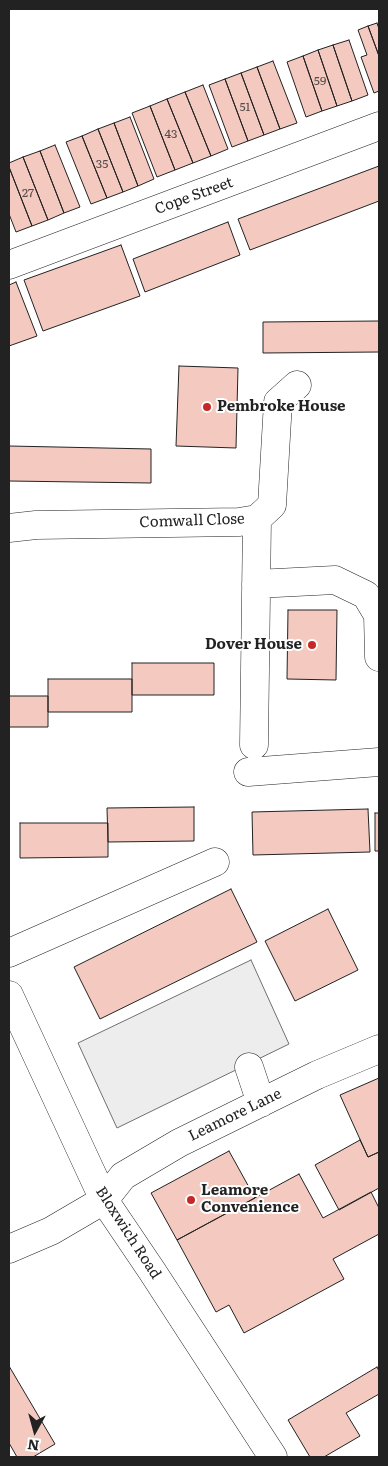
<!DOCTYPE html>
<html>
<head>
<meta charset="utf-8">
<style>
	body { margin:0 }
	#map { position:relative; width:388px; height:1466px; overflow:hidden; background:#fff; font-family:Literata,serif }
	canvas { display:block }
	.frame { position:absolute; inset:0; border:10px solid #222; pointer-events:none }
	.north { position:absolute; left:10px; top:1406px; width:50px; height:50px; -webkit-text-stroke:4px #fff; paint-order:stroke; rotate:187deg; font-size:14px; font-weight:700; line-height:20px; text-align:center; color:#222 }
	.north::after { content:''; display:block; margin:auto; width:18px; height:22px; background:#222; clip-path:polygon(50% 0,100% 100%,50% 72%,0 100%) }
</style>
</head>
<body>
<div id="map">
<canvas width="388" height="1466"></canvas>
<div class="frame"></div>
<div class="north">N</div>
</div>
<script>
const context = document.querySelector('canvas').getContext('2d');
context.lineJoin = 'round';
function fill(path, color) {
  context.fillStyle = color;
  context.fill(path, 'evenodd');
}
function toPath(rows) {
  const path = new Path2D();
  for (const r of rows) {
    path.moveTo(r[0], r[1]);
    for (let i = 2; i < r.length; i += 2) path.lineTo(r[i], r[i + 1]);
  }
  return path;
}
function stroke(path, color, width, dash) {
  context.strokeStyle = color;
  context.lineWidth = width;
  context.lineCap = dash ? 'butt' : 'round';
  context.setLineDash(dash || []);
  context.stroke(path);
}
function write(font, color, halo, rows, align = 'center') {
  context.font = font + ' Literata,serif';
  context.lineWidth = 4;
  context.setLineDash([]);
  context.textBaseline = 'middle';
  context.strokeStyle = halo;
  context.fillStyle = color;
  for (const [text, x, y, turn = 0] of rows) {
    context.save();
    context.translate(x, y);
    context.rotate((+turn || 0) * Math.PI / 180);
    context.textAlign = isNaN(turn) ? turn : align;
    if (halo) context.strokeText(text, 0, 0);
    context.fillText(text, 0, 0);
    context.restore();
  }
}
const parking = toPath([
	[251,960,289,1044,117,1128,78,1043,251,960]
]);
fill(parking, '#ededed');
stroke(parking, '#6f6f6f', 1);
const building = toPath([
	[377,23,379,29,379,56,368,26,377,23],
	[368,26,379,56,379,91,374,93,361,57,367,55,358,30,368,26],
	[349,40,368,95,352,101,333,45,349,40],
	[333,45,352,101,337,106,318,50,333,45],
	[318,50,337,106,322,111,303,56,318,50],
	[303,56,322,111,306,117,287,62,303,56],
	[273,61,297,123,280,129,257,67,273,61],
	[257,67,280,129,264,135,241,73,257,67],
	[241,73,264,135,248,141,225,79,241,73],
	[225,79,248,141,232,147,209,85,225,79],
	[203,85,228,149,211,156,185,92,203,85],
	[185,92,211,156,193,163,167,99,185,92],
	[167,99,193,163,175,170,150,106,167,99],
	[150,106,175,170,157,177,132,113,150,106],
	[130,117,154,179,138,186,114,123,130,117],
	[114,123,138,186,123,192,98,129,114,123],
	[98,129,123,192,107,198,82,136,98,129],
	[82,136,107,198,91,204,66,142,82,136],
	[55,145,80,207,64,213,40,151,55,145],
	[40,151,64,213,48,220,23,157,40,151],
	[23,157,48,220,32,226,9,167,9,163,23,157],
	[379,166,379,201,250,250,238,219,379,166],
	[9,167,32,226,16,232,9,214,9,167],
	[228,222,240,255,145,292,133,259,228,222],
	[121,245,140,296,43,331,24,280,121,245],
	[16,282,37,336,9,346,9,285,16,282],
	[379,321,379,352,263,353,263,322,379,321],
	[179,366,238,368,236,448,176,446,179,366],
	[9,446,151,449,151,483,9,481,9,446],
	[288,610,337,610,336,680,287,679,288,610],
	[132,663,214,663,214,695,132,695,132,663],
	[48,679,132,679,132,712,48,712,48,679],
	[9,696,48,696,48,727,9,727,9,696],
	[194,807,194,841,108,842,107,808,194,807],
	[368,809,370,852,253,855,252,812,368,809],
	[375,813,379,813,379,851,375,851,375,813],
	[20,823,108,823,108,857,20,858,20,823],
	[231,889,257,942,100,1019,74,967,231,889],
	[328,909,358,970,295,1001,265,941,328,909],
	[379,1078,379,1152,368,1157,340,1095,379,1078],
	[360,1140,368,1157,379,1152,379,1188,339,1210,315,1165,360,1140],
	[229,1151,255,1198,177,1240,151,1193,229,1151],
	[299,1174,323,1218,371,1192,379,1208,379,1234,333,1259,344,1279,244,1333,229,1305,216,1312,177,1240,299,1174],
	[9,1366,55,1444,33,1457,17,1457,9,1443,9,1366],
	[377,1367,379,1371,379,1394,346,1413,360,1436,324,1457,310,1457,288,1420,377,1367]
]);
fill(building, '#f3c9c0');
stroke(building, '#222', 1);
const minor = toPath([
	[9,265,379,126],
	[9,528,36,525,239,522,257,519,272,505,278,402,297,385],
	[256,584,335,580,366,595,378,615,379,657],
	[254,745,257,519],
	[248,772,379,762],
	[9,953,215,862],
	[249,1067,261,1103],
	[9,1249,51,1231,104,1200,123,1176,179,1143,317,1075,379,1049]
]);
const major = toPath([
	[9,995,104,1200,152,1271,273,1457]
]);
stroke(minor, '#222', 29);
stroke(major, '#222', 29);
stroke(minor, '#fff', 28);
stroke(major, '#fff', 28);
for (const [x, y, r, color] of [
	[207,407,5,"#c62828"],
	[312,645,5,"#c62828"],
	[191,1200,5,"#c62828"]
]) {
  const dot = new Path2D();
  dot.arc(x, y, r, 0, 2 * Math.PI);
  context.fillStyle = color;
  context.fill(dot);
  stroke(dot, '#fff', 2);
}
write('12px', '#564c4a', null, [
	["59",320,81],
	["51",245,107],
	["43",171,134],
	["35",102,164],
	["27",28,193]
]);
write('15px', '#222', '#fff', [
	["Cope Street",194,196,-20],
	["Comwall Close",192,521,-2],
	["Leamore Lane",235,1115,-26],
	["Bloxwich Road",128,1233,57]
]);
write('bold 15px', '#222', '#fff', [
	["Pembroke House",217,407],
	["Dover House",302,645,"right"],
	["Leamore",201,1191],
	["Convenience",201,1208]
], 'left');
</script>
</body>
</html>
